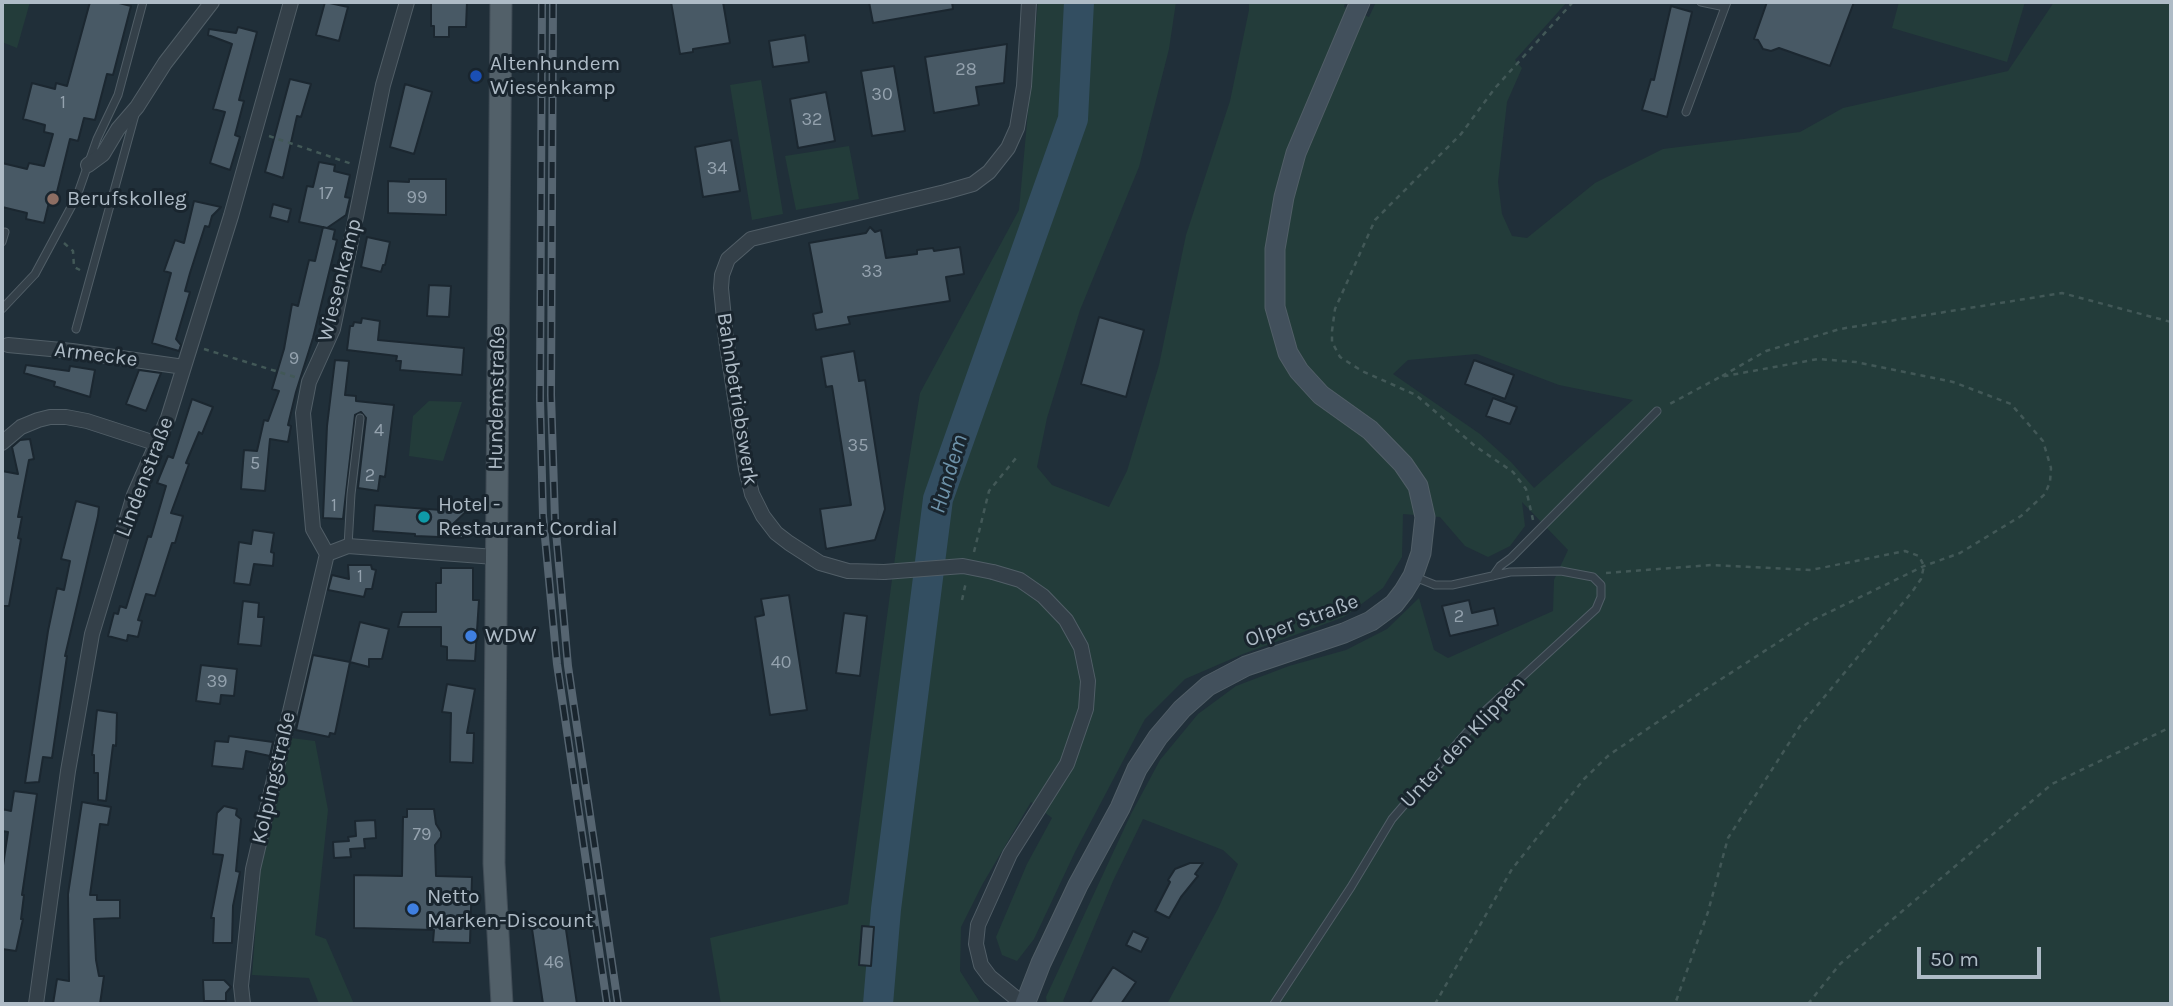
<!DOCTYPE html>
<html>
<head>
<meta charset="utf-8">
<style>
	body { margin:0 }
	#map { position:relative; width:2173px; height:1006px; overflow:hidden; background:#202f39; font-family:Karla,sans-serif }
	canvas { display:block }
	.frame { position:absolute; inset:0; border:4px solid #aebbc6; pointer-events:none }
	.scale { position:absolute; left:1917px; top:947px; width:124px; height:32px; box-sizing:border-box; border:4px solid #aebbc6; border-top:0; padding-left:9px; font-size:21px; line-height:24px; white-space:nowrap; color:#aebbc6; -webkit-text-stroke:5px #19252e; paint-order:stroke }
</style>
</head>
<body>
<div id="map">
<canvas width="2173" height="1006"></canvas>
<div class="frame"></div>
<div class="scale">50 m</div>
</div>
<script>
const context = document.querySelector('canvas').getContext('2d');
context.lineJoin = 'round';
function fill(path, color) {
  context.fillStyle = color;
  context.fill(path, 'evenodd');
}
function toPath(rows) {
  const path = new Path2D();
  for (const r of rows) {
    path.moveTo(r[0], r[1]);
    for (let i = 2; i < r.length; i += 2) path.lineTo(r[i], r[i + 1]);
  }
  return path;
}
function stroke(path, color, width, dash) {
  context.strokeStyle = color;
  context.lineWidth = width;
  context.lineCap = dash ? 'butt' : 'round';
  context.setLineDash(dash || []);
  context.stroke(path);
}
function write(font, color, halo, rows, align = 'center') {
  context.font = font + ' Karla,sans-serif';
  context.lineWidth = 6;
  context.setLineDash([]);
  context.textBaseline = 'middle';
  context.strokeStyle = halo;
  context.fillStyle = color;
  for (const [text, x, y, turn = 0] of rows) {
    context.save();
    context.translate(x, y);
    context.rotate((+turn || 0) * Math.PI / 180);
    context.textAlign = isNaN(turn) ? turn : align;
    if (halo) context.strokeText(text, 0, 0);
    context.fillText(text, 0, 0);
    context.restore();
  }
}
fill(toPath([
	[2,2,30,2,17,48,2,42],
	[1038,2,1176,2,1169,49,1139,167,1080,310,1047,418,1037,467,1052,485,1109,507,1127,471,1159,365,1186,235,1230,101,1249,10,1249,2,1345,2,1344,7,1369,17,1376,2,1567,2,1515,60,1522,68,1507,102,1498,182,1502,214,1512,236,1527,238,1595,183,1663,149,1800,132,1843,108,2008,71,2054,2,2171,2,2171,1004,1167,1004,1218,909,1238,864,1223,850,1143,819,1113,881,1063,1001,1067,1004,1047,1004,1046,997,1131,814,1160,760,1198,714,1236,686,1289,666,1346,650,1387,629,1419,598,1434,650,1448,658,1553,611,1554,580,1568,550,1522,502,1525,526,1510,546,1488,557,1465,546,1440,517,1403,514,1402,557,1383,588,1344,617,1243,654,1185,679,1145,719,1075,852,1034,939,1017,961,1002,955,996,937,1027,864,1052,818,1031,802,982,885,961,927,960,971,981,1004,721,1004,710,938,848,904,904,491,920,393,1019,210],
	[1477,354,1559,385,1633,400,1534,488,1511,462,1480,434,1393,374,1408,360],
	[1899,2,2025,2,2007,62,1892,28],
	[761,80,783,214,752,220,730,85],
	[849,146,859,199,796,210,785,156],
	[429,401,462,402,443,461,409,456,413,416],
	[291,738,315,741,328,810,315,935,326,939,354,1004,319,1004,309,978,252,975,260,871]
]), '#233c3a');
stroke(toPath([
	[878,1004,886,909,938,499,1073,119,1079,2]
]), '#334e61', 30);
const building = toPath([
	[90,2,115,2,131,6,113,75,107,74,95,120,84,118,78,141,70,139,56,196,51,194,44,223,26,219,27,213,2,207,2,163,27,169,29,163,44,166,53,134,44,132,45,125,23,119,32,83,55,89,56,83,67,86,90,2],
	[325,2,348,7,339,41,316,35,325,2],
	[431,2,467,2,466,27,449,27,449,37,434,37,434,26,431,26,431,2],
	[671,2,723,2,730,43,693,49,693,52,680,54,671,2],
	[869,2,952,2,953,9,873,23,869,2],
	[1767,2,1854,2,1830,66,1779,48,1771,51,1763,49,1758,40,1754,39,1767,2],
	[1671,6,1692,12,1667,117,1642,110,1651,79,1654,80,1671,6],
	[238,27,257,32,239,100,244,101,235,135,240,137,230,170,210,163,225,112,213,109,232,44,208,35,209,29,236,33,238,27],
	[805,35,809,62,773,67,769,41,805,35],
	[1007,44,1004,83,976,87,979,105,934,113,925,57,1007,44],
	[894,66,905,131,872,136,861,71,894,66],
	[290,79,311,84,301,117,297,116,283,178,265,172,290,79],
	[405,84,432,92,414,154,390,147,405,84],
	[826,92,835,141,798,148,790,99,826,92],
	[731,140,740,191,703,197,695,147,731,140],
	[319,162,335,165,334,171,350,175,345,197,350,198,346,215,327,228,299,222,307,186,313,187,319,162],
	[409,179,446,179,446,215,388,213,388,181,409,182,409,179],
	[194,201,221,207,212,216,209,227,205,226,190,273,185,291,190,292,176,339,181,345,179,351,152,343,171,273,164,271,175,240,184,243,194,201],
	[273,204,291,209,288,222,270,217,273,204],
	[323,227,335,230,333,239,337,240,313,338,296,392,288,425,291,426,288,442,270,439,265,491,241,489,244,450,257,451,264,420,268,421,279,391,272,389,284,349,292,304,298,306,309,260,315,261,323,227],
	[870,227,875,232,881,230,886,258,917,254,917,250,933,248,934,251,960,247,964,274,946,277,950,301,848,317,850,324,816,330,813,314,822,312,809,243,866,233,870,227],
	[367,237,390,242,385,265,383,265,381,272,361,267,367,237],
	[429,285,451,286,449,317,427,316,429,285],
	[1099,317,1144,330,1126,397,1081,384,1099,317],
	[362,318,380,321,378,340,464,348,462,375,400,370,401,361,396,361,397,356,347,350,350,326,353,326,354,322,361,323,362,318],
	[854,351,859,381,865,380,885,509,875,540,826,549,820,509,851,505,832,386,826,387,821,357,854,351],
	[335,360,349,361,345,395,356,396,356,401,394,405,385,477,380,476,378,491,358,488,366,418,361,412,355,415,343,519,323,518,327,426,335,360],
	[1474,360,1514,375,1505,399,1465,384,1474,360],
	[26,365,69,371,70,366,95,370,90,397,54,386,55,382,24,373,26,365],
	[139,370,161,373,146,411,126,404,139,370],
	[1493,398,1517,407,1510,424,1486,416,1493,398],
	[192,399,213,407,202,434,199,432,186,463,189,464,171,513,183,516,175,543,172,543,155,596,146,594,138,620,142,621,138,637,128,635,127,641,108,636,114,613,118,614,120,606,126,608,148,536,151,537,166,486,157,483,168,456,173,458,192,399],
	[30,439,34,459,29,460,18,517,22,517,18,538,21,539,9,606,2,606,2,471,18,474,12,447,20,440,30,439],
	[76,501,99,507,98,516,65,656,67,656,52,758,43,757,39,782,25,783,48,631,57,588,64,590,70,561,61,559,76,501],
	[440,504,474,504,453,524,463,523,463,538,415,536,415,534,373,531,375,505,441,510,440,504],
	[253,530,274,533,271,552,274,553,273,566,254,564,250,585,234,583,239,542,251,544,253,530],
	[348,565,371,565,372,569,376,570,372,589,366,589,364,597,328,590,332,575,349,579,348,565],
	[441,568,473,568,473,600,479,600,475,661,447,660,447,647,441,646,441,627,398,627,402,612,436,612,436,583,441,583,441,568],
	[789,595,807,710,770,715,755,617,764,615,761,599,789,595],
	[1469,600,1472,613,1494,608,1498,625,1450,636,1442,606,1469,600],
	[243,601,259,603,258,617,264,617,261,646,238,644,243,601],
	[844,613,867,616,860,676,836,673,844,613],
	[360,622,389,629,382,659,369,659,369,667,350,662,360,622],
	[313,655,350,662,335,734,330,733,329,737,296,730,313,655],
	[201,665,237,669,234,696,221,695,220,704,196,701,201,665],
	[447,684,475,689,467,733,474,733,473,763,450,762,451,713,442,712,447,684],
	[97,710,117,713,116,746,113,745,106,801,98,800,98,773,94,773,94,755,92,755,97,710],
	[229,736,273,742,270,756,246,751,243,769,212,766,215,741,228,742,229,736],
	[14,791,37,794,22,895,24,895,21,919,23,919,16,951,2,949,2,872,8,832,2,831,2,809,11,811,14,791],
	[82,802,111,807,108,825,100,824,90,895,97,895,97,900,120,900,120,918,94,919,96,960,99,976,104,976,100,1004,53,1004,57,979,69,981,68,894,82,802],
	[224,806,237,809,236,815,241,819,236,871,240,872,233,906,232,943,213,943,214,918,211,918,223,855,213,854,217,813,224,806],
	[407,809,434,809,436,824,441,832,441,837,435,845,436,876,472,877,470,943,433,942,434,930,354,928,354,875,402,876,403,817,407,817,407,809],
	[375,820,376,838,364,839,365,848,350,849,351,857,334,858,333,842,349,841,348,837,356,836,355,821,375,820],
	[1190,863,1203,863,1195,874,1198,876,1181,897,1169,918,1155,911,1170,882,1168,880,1175,869,1190,863],
	[564,916,577,1004,543,1004,531,922,564,916],
	[862,926,874,927,871,966,859,965,862,926],
	[1133,931,1148,938,1141,952,1126,945,1133,931],
	[1113,967,1136,982,1121,1004,1089,1004,1113,967],
	[203,980,224,980,231,987,226,993,226,1001,204,1001,203,980]
]);
fill(building, '#485965');
stroke(building, '#1b2730', 2);
const lane = toPath([
	[1701,2,1725,7],
	[1686,112,1727,2],
	[2,242,5,232],
	[2,309,35,274,77,196,97,139,118,95,143,2],
	[76,329,136,111],
	[348,546,351,494,360,418],
	[1493,576,1500,566,1511,558,1657,411],
	[1274,1004,1351,887,1392,819,1487,709,1596,609,1601,597,1601,585,1593,577,1561,571,1510,572,1452,585,1435,585,1415,577]
]);
const street = toPath([
	[407,2,383,85,333,329,309,382,303,413,313,529,327,554,348,546,495,557],
	[88,165,103,154,118,129,137,107,165,63,212,2],
	[8,345,72,351,184,367],
	[2,443,21,427,38,420,50,417,66,417,87,421,158,444],
	[884,572,848,571,820,563,789,543,776,533,763,516,752,494,746,469,726,339,721,288,722,275,728,259,751,239,945,192,973,184,989,172,1008,148,1017,128,1024,86,1029,2],
	[993,572,1020,580,1043,596,1066,620,1081,647,1088,681,1086,709,1067,764,1010,854,978,925,976,944,981,965,990,977,1023,1004],
	[36,1004,68,771,92,634,134,495,168,418,231,216,291,2],
	[243,1004,241,986,253,869,327,554]
]);
const secondary = toPath([
	[1025,1004,1041,963,1078,885,1120,808,1137,769,1158,737,1182,709,1208,686,1246,666,1344,633,1371,621,1394,604,1404,591,1413,576,1421,553,1425,517,1418,486,1403,464,1370,430,1321,395,1299,371,1288,353,1275,307,1275,249,1284,197,1296,153,1360,2]
]);
const primary = toPath([
	[501,2,494,863,502,1004]
]);
stroke(lane, '#515e67', 9);
stroke(street, '#515e67', 16);
stroke(secondary, '#515e67', 21);
stroke(primary, '#404c56', 23);
stroke(toPath([
	[269,136,352,164],
	[64,243,73,251,74,267,80,270],
	[204,349,295,377],
	[1722,376,1766,351,1840,329,2062,293,2171,322],
	[1533,520,1526,489,1513,472,1475,446,1416,395,1362,371,1340,357,1332,342,1332,331,1335,309,1375,220,1461,134,1495,88,1573,2],
	[974,552,989,491,1016,458],
	[1606,573,1712,565,1811,570,1905,551,1919,556,1924,566,1921,579,1912,592,1800,726,1728,838,1708,912,1675,1004],
	[962,600,966,582],
	[1435,1004,1512,869,1584,779,1609,755,1709,687,1811,621,1924,566,1960,553,2021,516,2045,494,2050,482,2051,468,2043,441,2011,404,1953,382,1856,362,1818,359,1720,377,1666,406],
	[1808,1004,1840,964,2052,784,2171,727]
]), '#425857', 2.5, [5, 5]);
stroke(lane, '#344049', 7);
stroke(street, '#344049', 14);
stroke(secondary, '#42505c', 19);
stroke(primary, '#526069', 21);
const rail = toPath([
	[542,2,540,399,543,516,557,664,607,1004],
	[553,2,551,395,555,520,568,666,618,1004]
]);
stroke(rail, '#566571', 8);
stroke(rail, '#19252e', 5, [16]);
const streetBridge = toPath([
	[884,572,963,566,993,572]
]);
stroke(streetBridge, '#515e67', 16, []);
stroke(streetBridge, '#344049', 14);
for (const [x, y, r, color] of [
	[476,76,7,"#1a4fb4"],
	[53,199,7,"#8d6e63"],
	[424,517,7,"#0f9aa8"],
	[471,636,7,"#3f7fe0"],
	[413,909,7,"#3f7fe0"]
]) {
  const dot = new Path2D();
  dot.arc(x, y, r, 0, 2 * Math.PI);
  context.fillStyle = color;
  context.fill(dot);
  stroke(dot, '#19252e', 2.5);
}
write('18px', '#94a2ae', null, [
	["28",966,70],
	["30",882,95],
	["1",63,103],
	["32",812,120],
	["34",717,169],
	["17",326,194],
	["99",417,198],
	["33",872,272],
	["9",294,359],
	["4",379,431],
	["35",858,446],
	["5",255,464],
	["2",370,476],
	["1",334,506],
	["1",360,577],
	["2",1459,617],
	["40",781,663],
	["39",217,682],
	["79",422,835],
	["46",554,963]
]);
write('21px', '#aebbc6', '#19252e', [
	["Altenhundem",490,64],
	["Wiesenkamp",490,88],
	["Berufskolleg",67,199],
	["Hotel -",438,505],
	["Restaurant Cordial",438,529],
	["WDW",485,636],
	["Netto",427,897],
	["Marken-Discount",427,921]
], 'left');
write('21px', '#aebbc6', '#19252e', [
	["Wiesenkamp",340,280,-76],
	["Armecke",96,355,7],
	["Hundemstraße",497,398,-89],
	["Bahnbetriebswerk",737,399,81],
	["Lindenstraße",145,477,-69],
	["Olper Straße",1302,621,-20],
	["Unter den Klippen",1463,742,-47],
	["Kolpingstraße",274,778,-77]
]);
write('italic 23px', '#6e93aa', '#19252e', [
	["Hundem",949,474,-73]
]);
</script>
</body>
</html>
